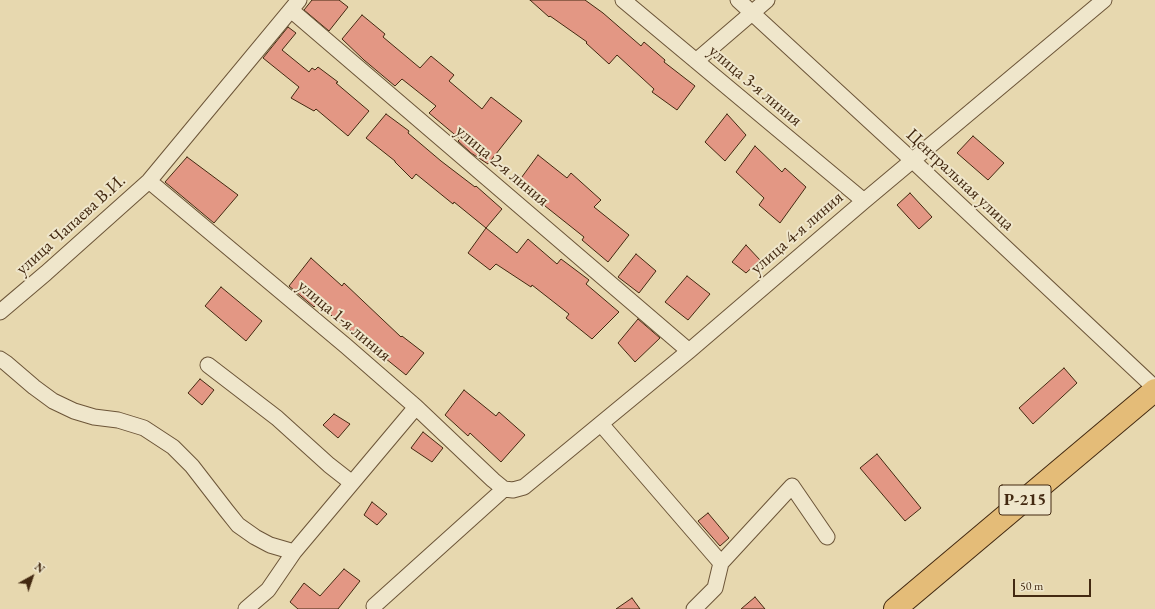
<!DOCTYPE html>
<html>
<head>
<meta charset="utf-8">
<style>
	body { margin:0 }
	#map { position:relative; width:1155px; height:609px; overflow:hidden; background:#e7d8af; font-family:"EB Garamond",serif }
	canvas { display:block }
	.north { position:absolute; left:12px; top:557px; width:40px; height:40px; -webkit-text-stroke:3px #efe6cb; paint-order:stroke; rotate:40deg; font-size:11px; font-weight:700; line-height:16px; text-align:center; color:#432911 }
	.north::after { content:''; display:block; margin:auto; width:14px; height:18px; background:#432911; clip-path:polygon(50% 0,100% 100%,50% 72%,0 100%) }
	.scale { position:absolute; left:1013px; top:579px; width:78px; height:18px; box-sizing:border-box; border:2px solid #432911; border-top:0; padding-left:5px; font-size:12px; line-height:14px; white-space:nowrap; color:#432911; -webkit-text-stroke:3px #efe6cb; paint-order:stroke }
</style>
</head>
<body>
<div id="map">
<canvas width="1155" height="609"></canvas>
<div class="north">N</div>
<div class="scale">50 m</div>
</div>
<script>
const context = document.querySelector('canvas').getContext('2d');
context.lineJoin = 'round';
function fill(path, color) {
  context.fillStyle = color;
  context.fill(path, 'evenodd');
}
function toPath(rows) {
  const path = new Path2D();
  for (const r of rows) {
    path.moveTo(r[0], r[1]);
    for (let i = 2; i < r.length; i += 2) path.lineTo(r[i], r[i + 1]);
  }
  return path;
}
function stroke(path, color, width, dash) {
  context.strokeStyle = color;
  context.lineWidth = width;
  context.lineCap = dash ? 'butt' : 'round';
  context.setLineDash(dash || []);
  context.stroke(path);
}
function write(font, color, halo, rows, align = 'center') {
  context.font = font + ' "EB Garamond",serif';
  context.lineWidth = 4;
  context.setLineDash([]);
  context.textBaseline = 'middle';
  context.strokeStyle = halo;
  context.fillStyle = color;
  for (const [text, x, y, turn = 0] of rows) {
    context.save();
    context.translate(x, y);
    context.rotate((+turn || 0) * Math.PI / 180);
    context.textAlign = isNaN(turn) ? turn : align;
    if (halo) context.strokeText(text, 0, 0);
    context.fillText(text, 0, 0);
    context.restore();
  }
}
const building = toPath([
	[312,0,339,0,348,7,329,31,304,10,312,0],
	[530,0,585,0,603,13,641,46,644,42,665,60,664,62,695,86,677,110,652,92,654,89,617,55,609,64,586,43,587,42,550,16,549,17,530,0],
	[362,15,385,34,383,37,420,68,431,56,454,75,449,81,482,109,491,97,522,121,488,164,471,153,458,141,460,139,429,113,436,106,402,79,395,86,364,60,342,39,362,15],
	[288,27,296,33,282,50,309,72,312,68,315,70,318,67,338,82,336,83,369,111,348,136,316,109,314,111,291,98,299,87,263,58,288,27],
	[386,114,409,131,408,133,441,161,475,187,476,186,502,209,486,228,454,202,453,204,416,174,412,179,395,162,395,161,366,138,386,114],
	[727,114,746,135,725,161,705,142,727,114],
	[973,136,1004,163,988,180,957,153,973,136],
	[755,146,782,172,785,168,806,187,780,223,759,205,764,198,736,172,755,146],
	[538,155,567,178,571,173,601,200,594,207,629,235,608,262,582,240,584,237,540,202,539,203,516,185,538,155],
	[187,157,238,195,214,223,165,182,187,157],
	[910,193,932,217,919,229,897,205,910,193],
	[486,228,517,253,528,239,557,264,561,259,589,280,586,284,619,312,592,339,566,318,569,314,532,285,531,287,496,264,490,270,468,253,486,228],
	[746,245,760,260,746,273,732,262,746,245],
	[636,254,656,271,639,293,618,277,636,254],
	[311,258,342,286,344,283,401,337,402,336,424,353,406,375,375,350,374,351,351,331,317,304,314,307,289,286,311,258],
	[687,276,710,294,688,320,665,302,687,276],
	[221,287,262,321,246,341,205,306,221,287],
	[638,319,660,338,635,362,618,343,638,319],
	[1064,368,1077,383,1033,424,1019,408,1064,368],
	[200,379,214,390,202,405,188,393,200,379],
	[464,390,496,416,499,412,525,435,501,462,470,433,468,436,445,415,464,390],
	[334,414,350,424,338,438,323,425,334,414],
	[423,432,443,448,432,462,411,448,423,432],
	[877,454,921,508,905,521,860,468,877,454],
	[372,502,387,514,377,525,364,515,372,502],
	[708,513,729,538,720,546,698,521,708,513],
	[344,569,360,581,338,609,298,609,290,602,304,583,320,596,344,569],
	[755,597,765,609,741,609,755,597],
	[632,598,640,609,616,609,632,598]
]);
fill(building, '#e39784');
stroke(building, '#432911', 1);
const minor = toPath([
	[623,0,864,201],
	[738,0,912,160,1155,388],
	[291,10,689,351],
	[696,61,767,0],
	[149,181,346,346,416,407,493,480,504,489,513,490,524,487,689,351,864,201,1104,0],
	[0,312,46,273,149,181,299,0],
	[0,359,6,363,34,387,53,401,74,411,94,417,118,420,144,428,173,447,192,466,226,510,238,525,255,537,270,545,294,552],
	[208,365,277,418,329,465,352,483],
	[601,424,721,563,715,588,694,609],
	[721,563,792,486,827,537],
	[374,606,504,489],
	[246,609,268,590,294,552,416,407]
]);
const highway = toPath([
	[895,609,1155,390]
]);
stroke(minor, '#6c5538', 17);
stroke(highway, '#432911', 24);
stroke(minor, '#efe6cb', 15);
stroke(highway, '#e4bc78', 22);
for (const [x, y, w] of [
	[1025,500,52]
]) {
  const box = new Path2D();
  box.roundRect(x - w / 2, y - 15, w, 30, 3);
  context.fillStyle = '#efe6cb';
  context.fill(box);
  stroke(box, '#432911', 1);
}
write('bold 17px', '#432911', null, [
	["Р-215",1025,500]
]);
write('18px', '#432911', '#efe6cb', [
	["улица 3-я линия",755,86,40],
	["улица 2-я линия",502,166,40],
	["Центральная улица",960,180,43],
	["улица Чапаева В.И.",71,225,-42],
	["улица 4-я линия",797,233,-41],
	["улица 1-я линия",344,321,40]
]);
</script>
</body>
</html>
